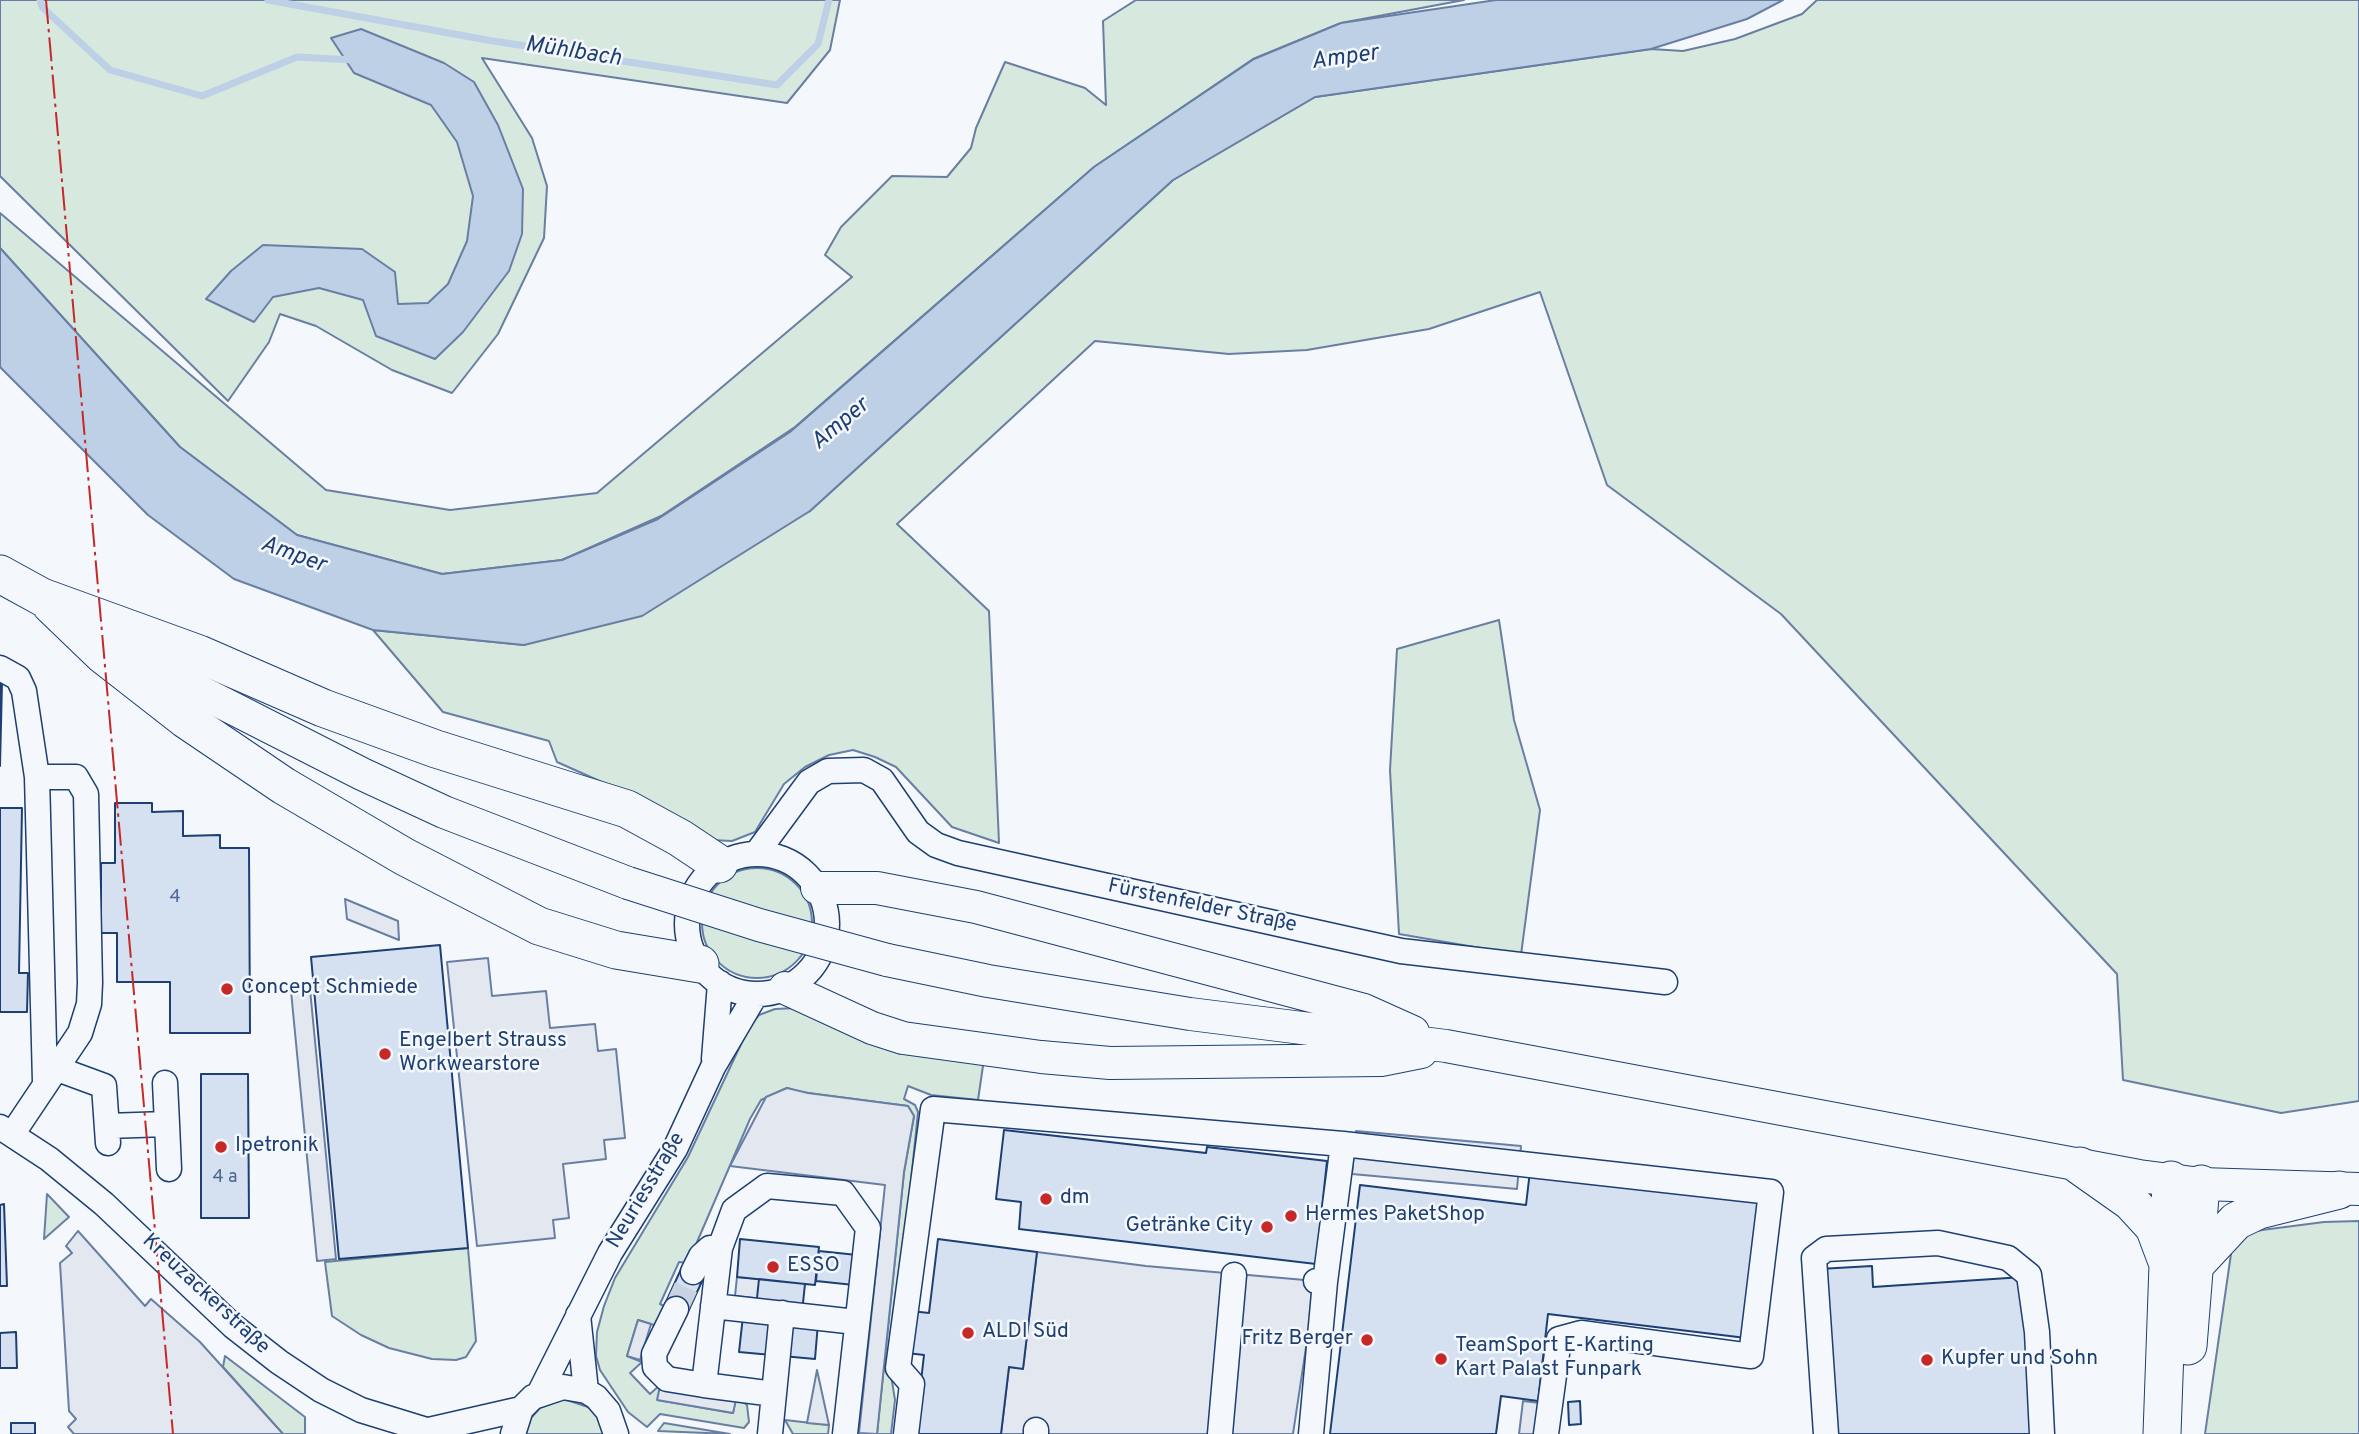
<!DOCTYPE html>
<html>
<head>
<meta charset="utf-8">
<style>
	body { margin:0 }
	canvas { display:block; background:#f4f7fb }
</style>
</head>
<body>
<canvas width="2359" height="1434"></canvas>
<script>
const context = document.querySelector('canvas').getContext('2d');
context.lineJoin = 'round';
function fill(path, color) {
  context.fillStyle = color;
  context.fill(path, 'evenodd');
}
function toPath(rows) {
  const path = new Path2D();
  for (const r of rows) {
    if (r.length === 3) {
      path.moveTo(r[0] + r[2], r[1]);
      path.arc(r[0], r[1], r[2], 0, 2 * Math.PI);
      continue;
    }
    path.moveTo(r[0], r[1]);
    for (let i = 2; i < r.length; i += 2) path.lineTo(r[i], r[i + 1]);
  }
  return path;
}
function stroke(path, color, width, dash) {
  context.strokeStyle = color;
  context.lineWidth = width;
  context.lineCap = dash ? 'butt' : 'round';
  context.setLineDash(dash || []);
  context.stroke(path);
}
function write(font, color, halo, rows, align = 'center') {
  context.font = font + ' Overpass,sans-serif';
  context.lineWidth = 5;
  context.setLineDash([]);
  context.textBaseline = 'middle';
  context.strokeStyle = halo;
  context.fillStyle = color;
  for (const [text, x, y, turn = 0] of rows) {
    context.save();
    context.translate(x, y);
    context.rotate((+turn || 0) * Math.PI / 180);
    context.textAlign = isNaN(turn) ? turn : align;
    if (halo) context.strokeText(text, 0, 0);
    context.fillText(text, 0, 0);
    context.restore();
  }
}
const green = toPath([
	[0,0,840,0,830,50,787,103,482,58,532,138,547,186,544,238,498,334,452,393,392,370,316,326,280,314,269,342,228,401,0,176,0,0],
	[1136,0,1464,0,1341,23,1253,59,1094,167,795,427,661,516,562,560,442,574,297,535,180,447,0,248,0,213,326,490,450,510,597,493,852,277,825,255,841,227,892,176,947,177,971,148,976,128,1005,62,1085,88,1106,105,1103,21,1136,0],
	[1817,0,2359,0,2359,1101,2281,1113,2123,1080,2117,974,1781,614,1607,485,1540,292,1429,329,1307,350,1229,354,1095,341,897,524,989,611,999,843,952,827,896,767,875,757,853,750,829,755,805,767,784,784,755,832,732,841,711,840,649,803,557,762,549,741,443,712,373,630,524,645,810,511,1173,180,1315,97,1651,49,1683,51,1735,39,1802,14,1817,0],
	[1499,620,1514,720,1540,810,1521,955,1399,934,1390,770,1397,649,1499,620],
	[757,923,55],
	[796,1008,984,1059,978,1100,931,1095,908,1086,904,1099,915,1105,918,1112,891,1375,895,1400,891,1434,877,1434,904,1172,914,1116,908,1106,800,1092,787,1088,761,1100,750,1119,688,1263,679,1262,660,1304,666,1307,657,1326,638,1320,627,1356,642,1362,630,1373,650,1394,660,1385,658,1400,733,1413,736,1397,747,1405,749,1422,744,1428,660,1414,647,1427,628,1412,600,1370,596,1356,597,1332,604,1306,615,1278,688,1157,750,1025,759,1015,775,1009,796,1008],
	[47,1194,69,1217,44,1239,47,1194],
	[2359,1221,2359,1434,2205,1434,2232,1247,2243,1234,2262,1230,2324,1222,2359,1221],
	[468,1248,476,1341,466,1357,456,1360,432,1359,389,1348,361,1335,332,1316,325,1262,468,1248],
	[225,1356,305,1417,305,1434,283,1434,223,1367,225,1356],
	[564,1399,588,1407,598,1416,604,1434,526,1434,531,1418,540,1408,564,1399],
	[785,1420,829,1425,828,1434,793,1434,785,1420],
	[664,1423,730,1434,658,1431,664,1423]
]);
fill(green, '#d7e8df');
stroke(green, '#687fa3', 2);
const parking = toPath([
	[345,899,398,921,399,940,347,919,345,899],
	[488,958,492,996,546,991,550,1028,595,1024,598,1051,616,1049,625,1138,604,1140,606,1159,563,1164,569,1218,553,1220,555,1238,477,1246,447,962,488,958],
	[310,989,336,1259,317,1261,291,991,310,989],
	[787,1088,808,1093,908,1106,914,1116,904,1172,877,1434,859,1433,885,1185,730,1166,766,1097,787,1088],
	[1356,1131,1521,1146,1517,1189,1352,1174,1356,1131],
	[78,1231,145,1306,151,1299,200,1342,283,1434,74,1434,68,1427,76,1419,69,1411,60,1263,72,1253,66,1246,78,1231],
	[1037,1252,1146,1266,1316,1281,1293,1434,1001,1434,1009,1367,1023,1368,1037,1252],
	[737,1277,793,1282,791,1302,735,1296,737,1277],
	[638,1320,651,1324,640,1360,627,1356,638,1320],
	[817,1370,829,1425,807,1423,817,1370],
	[660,1386,736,1400,733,1413,657,1400,660,1386],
	[1523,1401,1540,1403,1536,1434,1519,1434,1523,1401]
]);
fill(parking, '#e3e8f0');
stroke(parking, '#687fa3', 2);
const water = toPath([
	[1496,0,1783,0,1747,19,1651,49,1315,97,1173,180,810,511,642,616,524,645,373,630,234,579,148,515,0,367,0,248,180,447,297,535,442,574,562,560,658,519,790,432,1094,167,1254,59,1341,23,1496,0],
	[361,29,444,63,474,82,498,125,523,189,522,234,509,271,463,332,435,359,376,336,363,300,319,288,273,297,254,322,206,299,231,271,263,245,362,249,395,272,398,304,428,303,448,284,467,241,473,196,457,142,431,105,354,73,331,38,361,29]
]);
fill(water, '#bed0e5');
stroke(water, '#687fa3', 2);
stroke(toPath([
	[40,0,42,7,110,70,202,96,297,57,353,60],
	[268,0,487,40,777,85,818,44,829,0]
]), '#bed0e5', 7);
const building = toPath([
	[0,682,2,682,0,766,0,682],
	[115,803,152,803,152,812,183,811,183,836,220,835,220,848,249,848,250,1033,170,1033,170,982,117,982,117,933,101,933,101,863,115,863,115,803],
	[0,808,22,808,19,973,28,973,27,1012,0,1012,0,808],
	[440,945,468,1248,339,1259,311,957,440,945],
	[201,1074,248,1074,249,1218,201,1218,201,1074],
	[1004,1130,1206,1153,1207,1147,1327,1161,1316,1264,1019,1229,1021,1202,996,1199,1004,1130],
	[1530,1171,1763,1199,1746,1338,1548,1314,1538,1401,1501,1396,1496,1434,1330,1434,1360,1185,1526,1205,1530,1171],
	[4,1204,7,1286,0,1286,0,1205,4,1204],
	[740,1239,819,1247,815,1285,737,1277,740,1239],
	[938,1239,1037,1252,1023,1369,1009,1367,1001,1434,915,1434,924,1355,907,1353,911,1311,929,1313,938,1239],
	[819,1251,857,1255,854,1285,816,1281,819,1251],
	[1872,1266,1873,1287,2023,1277,2034,1434,1831,1434,1819,1269,1872,1266],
	[682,1267,704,1277,687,1314,665,1304,682,1267],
	[759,1279,805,1284,801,1322,755,1317,759,1279],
	[743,1316,818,1323,815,1359,739,1352,743,1316],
	[16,1332,17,1368,0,1368,0,1333,16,1332],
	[1580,1401,1581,1424,1569,1425,1568,1402,1580,1401],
	[11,1423,35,1423,35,1434,11,1434,11,1423]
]);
fill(building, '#d5e0f0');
stroke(building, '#1d3f73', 2);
stroke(toPath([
	[676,1309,693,1272]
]), '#c9d2e0', 24, [24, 12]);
const minor = toPath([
	[0,668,18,678,24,691,37,777,45,1082],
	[756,854,809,782,828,771,864,770,882,780,918,832,936,845,958,853,1401,951,1665,982],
	[757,924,70],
	[714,1059,720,983],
	[55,1068,104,1086,108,1143],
	[165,1083,167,1124],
	[107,1126,167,1124,169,1169],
	[0,1127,49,1159,104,1204,233,1326,279,1362,321,1390,361,1410,439,1434],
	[13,1133,80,1033,89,1004,90,983,86,794,76,777,37,777],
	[1343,1144,1771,1192,1751,1356,1581,1333,1559,1339,1546,1434],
	[693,1272,701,1256,710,1248,720,1248],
	[713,1306,856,1322],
	[676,1309,654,1354,655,1367,667,1379,704,1385],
	[578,1315,586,1391],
	[540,1392,610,1253,675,1149,713,1067,756,994],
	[774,1394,704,1385,720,1248,734,1210,767,1186,843,1193,868,1228,845,1434],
	[429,1430,521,1409],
	[513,1434,521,1409,533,1397,563,1387,586,1391,596,1397,608,1411,616,1434],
	[770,1434,782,1313],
	[906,1434,912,1384,898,1368,933,1109,1343,1144,1325,1282],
	[1036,1434,1036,1430],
	[1220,1434,1234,1275],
	[1311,1434,1325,1282,1316,1281],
	[1826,1434,1814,1258,1826,1249,1938,1243,2008,1258,2029,1275,2037,1332,2042,1434]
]);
const major = toPath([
	[88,625,195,689,362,774,444,812,628,883],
	[817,888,877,888,976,907,1364,1010,1413,1032],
	[887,960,988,981,1190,1014,1446,1046,2139,1176,2201,1184,2359,1189],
	[785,988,872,1028,903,1038,1041,1057,1110,1063,1381,1060,1421,1052]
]);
const highway = toPath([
	[0,574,42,597,199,654,323,708,436,749,627,809,680,838,719,864],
	[51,605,103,655,185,719,284,786,405,857,539,926,616,950,700,964],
	[2080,1166,2131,1202,2154,1227,2166,1259],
	[2196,1264,2236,1221,2259,1210,2339,1190],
	[2188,1346,2201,1184],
	[2162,1434,2171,1180]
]);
stroke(minor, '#1d3f73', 27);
stroke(major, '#1d3f73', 34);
stroke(highway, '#1d3f73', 39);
stroke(minor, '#f4f7fb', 24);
stroke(major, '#f4f7fb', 32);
stroke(highway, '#f4f7fb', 37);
const majorBridge = toPath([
	[628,883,759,925,887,960]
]);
stroke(majorBridge, '#1d3f73', 34, []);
stroke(majorBridge, '#f4f7fb', 32);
stroke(toPath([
	[46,0,173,1434]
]), '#c62828', 2, [24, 5, 3.5, 5]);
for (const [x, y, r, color] of [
	[227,989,7,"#c62828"],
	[385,1054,7,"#c62828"],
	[221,1147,7,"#c62828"],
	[1046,1199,7,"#c62828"],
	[1291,1216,7,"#c62828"],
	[1267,1227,7,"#c62828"],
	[773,1267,7,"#c62828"],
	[968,1333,7,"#c62828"],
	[1367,1340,7,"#c62828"],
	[1441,1359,7,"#c62828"],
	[1927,1360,7,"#c62828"]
]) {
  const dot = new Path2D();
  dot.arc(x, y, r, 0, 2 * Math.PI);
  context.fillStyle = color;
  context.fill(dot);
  stroke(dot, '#f4f7fb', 2.5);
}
write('18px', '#4b6792', null, [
	["4",175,898],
	["4 a",225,1178]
]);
write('21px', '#1d3f73', '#f4f7fb', [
	["Fürstenfelder Straße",1202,907,12],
	["Neuriesstraße",647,1191,-59],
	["Kreuzackerstraße",205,1295,43]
]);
write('21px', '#1d3f73', '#f4f7fb', [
	["Concept Schmiede",241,989],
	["Engelbert Strauss",399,1042],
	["Workwearstore",399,1066],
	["Ipetronik",235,1147],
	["dm",1060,1199],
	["Hermes PaketShop",1305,1216],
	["Getränke City",1253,1227,"right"],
	["ESSO",787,1267],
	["ALDI Süd",982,1333],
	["Fritz Berger",1353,1340,"right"],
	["TeamSport E-Karting",1455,1347],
	["Kart Palast Funpark",1455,1371],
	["Kupfer und Sohn",1941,1360]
], 'left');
write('italic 23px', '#1d3f73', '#f4f7fb', [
	["Mühlbach",573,53,9],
	["Amper",1345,59,-8],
	["Amper",841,425,-40],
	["Amper",293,556,20]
]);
</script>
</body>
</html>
